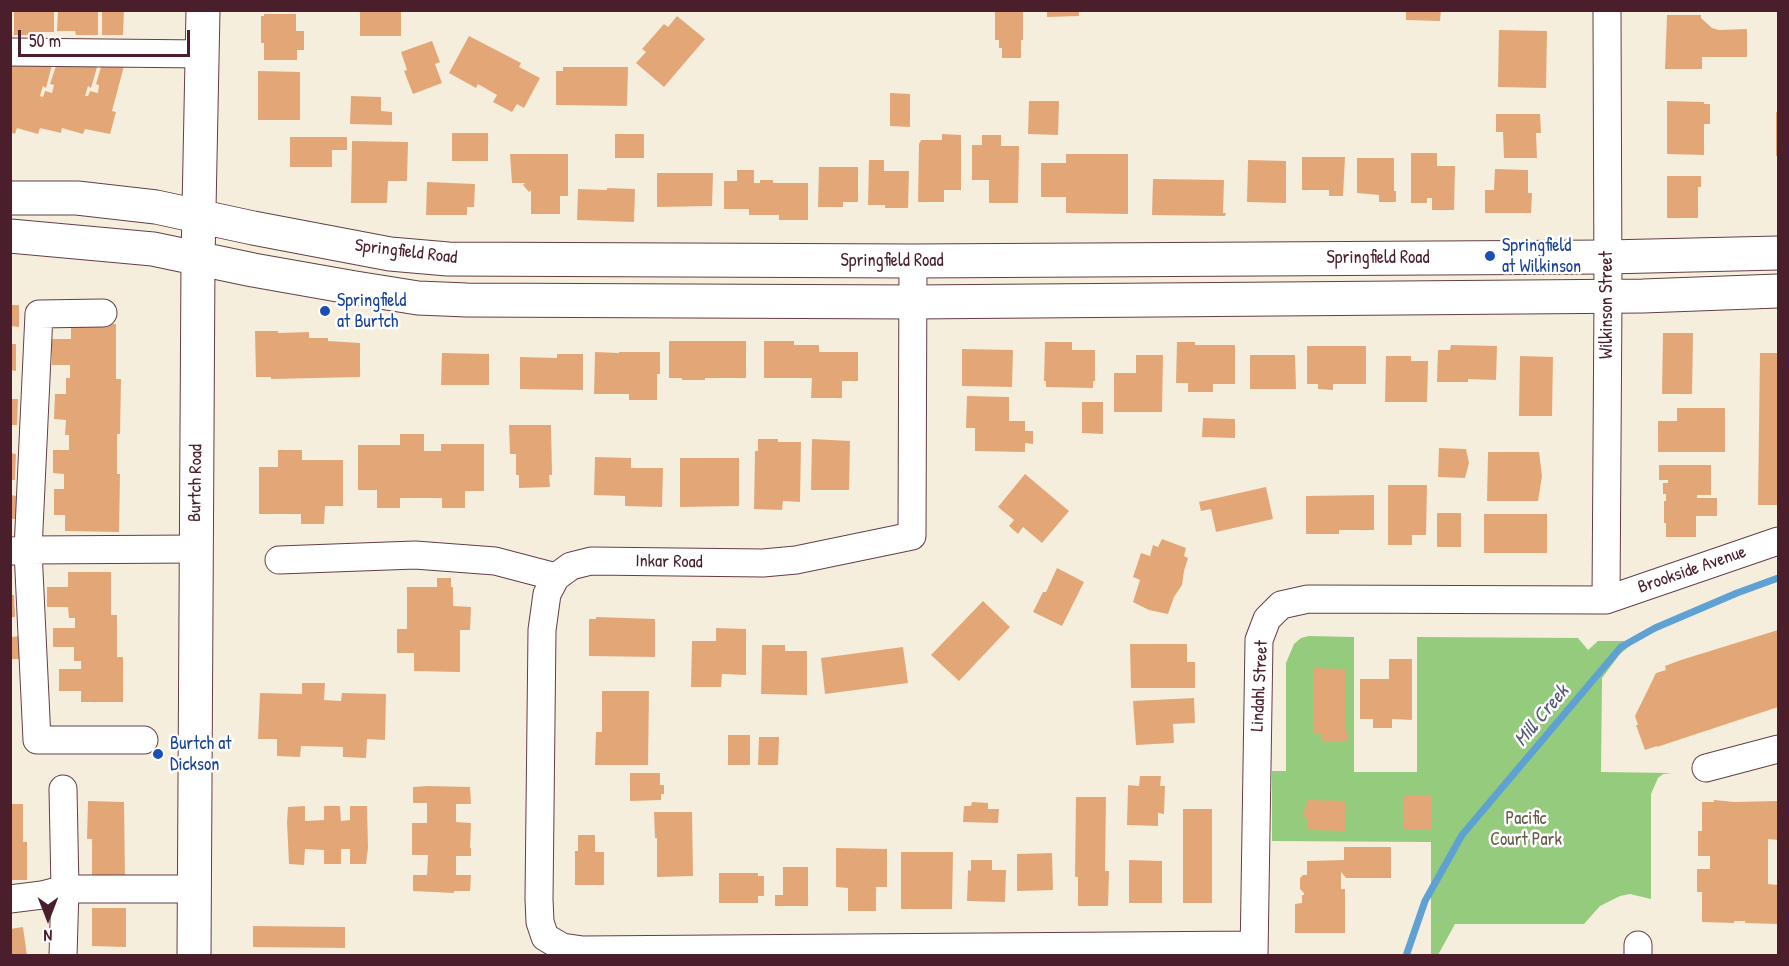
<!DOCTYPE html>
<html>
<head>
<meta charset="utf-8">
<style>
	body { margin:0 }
	#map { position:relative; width:1789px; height:966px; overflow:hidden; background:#f6eedd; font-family:"Patrick Hand",sans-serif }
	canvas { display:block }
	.frame { position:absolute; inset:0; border:12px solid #4a1f2b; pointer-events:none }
	.north { position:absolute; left:18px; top:888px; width:60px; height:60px; -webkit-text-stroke:4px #fff; paint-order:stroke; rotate:180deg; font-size:16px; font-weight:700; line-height:24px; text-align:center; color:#4a1f2b }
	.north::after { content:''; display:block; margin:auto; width:21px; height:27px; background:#4a1f2b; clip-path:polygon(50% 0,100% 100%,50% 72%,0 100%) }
	.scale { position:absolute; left:18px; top:30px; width:172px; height:27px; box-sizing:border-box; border:3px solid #4a1f2b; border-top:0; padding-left:8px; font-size:18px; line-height:21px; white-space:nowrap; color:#4a1f2b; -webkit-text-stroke:4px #fff; paint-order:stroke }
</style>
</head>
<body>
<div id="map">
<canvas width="1789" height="966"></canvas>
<div class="frame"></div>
<div class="north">N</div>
<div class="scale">50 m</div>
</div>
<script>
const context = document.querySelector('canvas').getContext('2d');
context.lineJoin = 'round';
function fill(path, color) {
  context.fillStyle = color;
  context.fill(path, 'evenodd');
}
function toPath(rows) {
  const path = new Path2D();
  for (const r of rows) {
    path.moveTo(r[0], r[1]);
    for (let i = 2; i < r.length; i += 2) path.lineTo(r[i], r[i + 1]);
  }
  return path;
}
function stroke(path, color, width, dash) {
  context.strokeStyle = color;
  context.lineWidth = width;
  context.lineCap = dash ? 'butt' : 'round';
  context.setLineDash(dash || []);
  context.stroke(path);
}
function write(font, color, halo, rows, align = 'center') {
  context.font = font + ' "Patrick Hand",sans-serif';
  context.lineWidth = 5;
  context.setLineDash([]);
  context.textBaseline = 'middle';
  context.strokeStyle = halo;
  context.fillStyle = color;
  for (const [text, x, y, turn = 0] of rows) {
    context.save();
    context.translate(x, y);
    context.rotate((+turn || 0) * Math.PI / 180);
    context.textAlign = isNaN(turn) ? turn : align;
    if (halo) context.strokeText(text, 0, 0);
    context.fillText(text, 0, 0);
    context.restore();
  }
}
fill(toPath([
	[1309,636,1354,637,1354,772,1417,772,1417,637,1578,638,1588,650,1598,641,1636,641,1620,654,1602,678,1601,772,1672,773,1663,774,1658,778,1651,794,1651,899,1630,894,1620,896,1600,906,1584,924,1455,924,1438,955,1431,955,1431,842,1272,841,1272,771,1286,771,1286,663,1294,644,1301,638]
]), '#94cb7d');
stroke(toPath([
	[1406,956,1425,901,1462,835,1621,647,1655,628,1737,593,1778,578]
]), '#60a1d3', 7);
fill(toPath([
	[14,10,54,10,54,32,36,32,36,35,14,35],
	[58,10,98,10,98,35,76,35,75,31,57,31],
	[102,10,124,10,123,35,102,35],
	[360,10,401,10,401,36,360,36],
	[995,10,1023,10,1023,40,1021,40,1021,58,1002,58,1002,48,999,48,999,40,995,40],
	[1047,10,1079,10,1079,16,1047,17],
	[1406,10,1441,10,1440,21,1406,20],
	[264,14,296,14,296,31,304,31,304,50,297,50,297,60,264,60,264,43,261,43,261,16,264,16],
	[1667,15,1701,15,1701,18,1712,28,1719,30,1747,29,1747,57,1702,57,1702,69,1665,69],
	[677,16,705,39,664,87,636,63,646,52,642,49,664,24,668,27],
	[1499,30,1547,31,1546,88,1498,87],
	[469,36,521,63,519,67,540,78,524,108,517,104,512,112,493,102,497,95,478,84,476,88,449,73],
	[432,41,440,62,435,64,442,83,413,94,404,71,407,70,401,52],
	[58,60,98,64,91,88,88,86,85,96,88,96,90,91,98,93,99,85,96,84,103,60,124,66,112,111,116,112,110,134,85,129,83,134,62,128,61,133,40,128,38,134,17,128,15,134,10,132,10,64,52,65,46,88,43,86,40,96,43,97,45,91,52,93,54,85,50,84],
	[563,67,628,67,627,106,556,105,556,71,563,71],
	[258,71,300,72,300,120,258,120],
	[890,93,910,94,910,127,890,126],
	[351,96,381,97,381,111,392,112,392,125,350,124],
	[1029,101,1059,101,1058,135,1028,134],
	[1667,101,1704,102,1704,104,1710,104,1710,124,1704,124,1704,155,1667,154],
	[1776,112,1778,112,1778,156,1776,156],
	[1496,114,1540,114,1541,133,1536,133,1537,158,1504,158,1503,132,1496,132],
	[452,133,488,133,488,161,452,161],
	[615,134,644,134,644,158,615,158],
	[942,134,961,135,961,190,944,190,944,202,918,202,919,144,921,140,942,140],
	[982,135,1001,135,1001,146,1019,146,1018,203,989,203,989,180,972,180,972,145,982,145],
	[290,137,347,137,347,150,332,150,332,167,290,167],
	[352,141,408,142,407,181,388,181,387,203,351,203],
	[1411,153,1437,153,1437,166,1455,166,1454,210,1432,210,1432,198,1427,198,1427,203,1411,203],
	[510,154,568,154,568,196,560,196,560,214,531,214,531,190,529,192,523,185,525,183,512,183],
	[1066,154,1128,154,1128,214,1066,213,1066,197,1041,197,1041,163,1066,163],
	[1302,157,1345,157,1343,196,1329,196,1329,190,1302,190],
	[1357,158,1394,158,1394,191,1396,191,1396,202,1379,202,1379,195,1357,193],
	[869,160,884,160,884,171,909,171,908,208,885,208,885,205,868,205],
	[1248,160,1286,161,1286,203,1247,202],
	[819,167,858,167,858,202,843,202,843,207,818,207],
	[1495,169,1528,170,1528,193,1532,193,1531,213,1485,213,1485,190,1494,190],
	[737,170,754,170,754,183,760,183,760,180,773,180,773,183,808,183,808,220,779,220,779,215,749,215,749,209,724,209,724,181,737,181],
	[657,173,713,173,712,206,657,207],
	[1667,176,1701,176,1701,187,1698,187,1698,218,1667,218],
	[1153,179,1224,180,1223,213,1226,213,1225,216,1152,215],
	[427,182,475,184,474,207,467,207,467,215,426,215],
	[607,188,635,189,634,222,577,220,578,189,607,190],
	[10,305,19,305,19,327,10,326],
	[71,323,116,324,116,379,121,379,120,434,117,434,117,474,120,474,119,532,65,531,65,515,54,515,54,489,64,489,64,474,53,473,53,450,69,450,69,435,65,435,66,420,54,419,55,394,66,394,66,378,70,378,70,365,52,365,52,339,71,339],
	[255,331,278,331,278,333,309,332,309,338,328,338,328,341,360,343,360,377,271,379,271,377,256,377],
	[1663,333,1693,333,1692,394,1662,394],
	[669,341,746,341,746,378,705,378,705,380,682,380,682,378,669,378],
	[764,341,794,341,794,345,819,345,819,352,858,352,858,381,842,381,842,398,811,398,812,378,764,378],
	[1045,342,1072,342,1072,350,1095,350,1095,381,1093,381,1093,388,1046,387,1046,381,1044,381],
	[1177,342,1195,342,1195,345,1235,345,1235,384,1213,384,1213,392,1188,392,1188,383,1176,383],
	[10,344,16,344,16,371,10,370],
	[1451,345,1497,346,1496,380,1468,379,1468,382,1437,382,1438,350,1450,350],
	[1307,346,1366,346,1366,384,1333,384,1333,390,1318,389,1318,384,1307,384],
	[962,349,1013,350,1012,387,962,386],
	[595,352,619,353,619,352,660,352,660,374,657,374,657,400,629,400,629,394,594,394],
	[442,353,489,354,489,385,441,385],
	[1760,353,1778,353,1778,505,1758,505],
	[557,354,583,354,583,390,520,389,520,357,557,358],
	[1136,355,1163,355,1162,412,1114,412,1114,373,1136,373],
	[1250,355,1295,355,1296,389,1250,389],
	[1386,356,1411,356,1411,361,1428,361,1427,402,1385,402],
	[1520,356,1553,357,1552,416,1519,416],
	[967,396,1009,397,1009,421,1025,421,1025,431,1033,431,1033,444,1025,443,1025,452,975,451,975,428,966,428],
	[10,399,18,399,17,425,10,425],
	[1082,402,1103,402,1103,434,1082,433],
	[1677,408,1725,408,1725,452,1658,452,1658,421,1677,421],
	[1203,418,1235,419,1235,438,1202,437],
	[509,425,551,425,552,475,549,475,550,487,519,488,519,475,516,475,516,454,510,454],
	[400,434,424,434,424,451,441,451,441,444,484,444,484,491,465,491,465,508,442,508,442,498,400,498,400,508,377,508,377,490,358,490,358,445,400,445],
	[758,439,778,439,778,442,801,442,800,502,783,501,782,510,754,509,755,451,758,451],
	[812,439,850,441,849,490,811,490],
	[1439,448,1466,449,1469,463,1465,478,1438,477],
	[278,450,302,450,302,460,343,460,343,506,325,506,324,524,301,524,301,514,259,514,259,467,278,467],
	[1488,452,1539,452,1542,476,1538,501,1487,501],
	[10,453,16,454,15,480,10,480],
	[595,457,631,458,631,468,663,468,662,507,625,506,625,496,594,495],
	[680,458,739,458,739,506,680,507],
	[1659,465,1711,465,1711,495,1697,495,1697,498,1717,498,1717,516,1696,516,1696,537,1666,537,1666,523,1664,523,1664,501,1666,501,1666,494,1663,494,1663,483,1668,483,1668,480,1659,480],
	[1025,474,1069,511,1042,543,1023,527,1018,534,1009,526,1014,520,998,507],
	[1388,485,1427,485,1426,535,1412,535,1412,545,1388,545],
	[1266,487,1273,519,1216,532,1211,509,1201,511,1199,502],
	[10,495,17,496,16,519,10,519],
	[1374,495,1374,530,1339,530,1339,534,1306,534,1306,496],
	[1437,513,1461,513,1461,547,1437,547],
	[1484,514,1547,514,1547,553,1484,553],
	[1162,539,1186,548,1184,556,1188,558,1184,571,1182,585,1174,597,1168,614,1149,610,1133,602,1140,580,1133,577,1141,553,1150,556,1153,545,1158,547],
	[1057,568,1084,582,1062,626,1033,612,1043,592,1046,592],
	[68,572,111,572,111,615,117,615,117,657,123,657,123,702,81,702,81,691,59,691,59,669,81,669,81,661,74,661,74,647,53,647,53,628,75,628,75,618,69,618,68,607,47,607,47,587,68,587],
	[437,578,451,578,451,587,453,587,453,606,471,607,470,630,460,630,460,672,414,671,414,653,397,653,397,629,407,629,407,587,437,587],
	[10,595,14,595,15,617,10,617],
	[983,601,1010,627,959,681,931,655],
	[596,617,655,619,655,657,589,656,589,619,596,619],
	[716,628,746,629,746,675,722,674,721,687,691,687,692,641,716,641],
	[1778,630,1778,707,1657,747,1657,746,1645,750,1636,725,1638,725,1635,716,1656,673,1666,670,1665,666,1681,660],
	[21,636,21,659,10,659,10,637],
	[1130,644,1187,644,1187,662,1195,662,1195,688,1131,688],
	[762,645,785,645,785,651,807,651,807,695,761,694],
	[903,647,908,683,825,694,821,658],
	[1389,659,1412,659,1412,720,1392,719,1392,728,1373,728,1373,719,1360,719,1360,679,1389,679],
	[1314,668,1346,669,1345,731,1347,731,1347,742,1322,742,1322,733,1313,733],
	[302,683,325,683,324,700,341,701,342,693,386,694,385,740,367,739,366,758,343,757,343,747,301,746,300,757,277,756,277,739,258,739,260,693,302,694],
	[602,691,649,691,648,765,595,765,596,732,602,732],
	[1194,698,1195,723,1173,724,1174,743,1136,745,1133,701],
	[728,735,750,735,750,765,728,765],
	[759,737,779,737,778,765,758,765],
	[630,773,660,773,660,785,664,785,664,794,661,794,661,800,630,801],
	[1140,776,1161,776,1160,786,1165,786,1164,814,1158,813,1158,826,1127,825,1128,785,1139,786],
	[428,786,470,787,471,804,456,804,456,822,471,823,470,848,471,848,471,856,456,856,456,875,471,875,470,891,454,891,454,893,413,891,413,875,427,875,428,855,412,855,412,823,427,823,427,803,413,803,413,787],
	[1403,796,1432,796,1432,830,1403,830],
	[1076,797,1106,797,1105,871,1109,871,1108,906,1078,906,1078,877,1075,877],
	[1307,800,1345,801,1345,831,1307,830,1307,817,1303,817,1303,810,1306,810],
	[1714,800,1734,802,1778,801,1778,840,1768,839,1768,884,1778,885,1778,924,1745,923,1745,921,1734,921,1734,923,1702,922,1702,892,1697,892,1697,869,1710,869,1710,856,1698,856,1698,831,1702,831,1702,802,1714,802],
	[88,801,124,802,125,877,92,877,92,839,87,839],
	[972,802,988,803,988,809,999,809,998,823,963,822,964,806,971,806],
	[10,804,23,804,23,842,27,842,27,880,10,880],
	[305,806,305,821,324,820,324,806,340,806,341,821,350,820,350,806,367,806,368,848,366,864,350,864,350,849,341,849,341,864,324,864,324,850,305,849,304,865,289,864,287,822,288,807],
	[1183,809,1212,809,1212,903,1183,903],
	[654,812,692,812,693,876,657,877,657,838,655,838],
	[578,835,595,835,595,852,604,852,604,885,575,885,575,851,578,851],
	[1344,847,1391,847,1391,878,1346,878,1341,872,1341,889,1345,889,1345,933,1295,933,1295,904,1302,903,1302,895,1304,895,1304,893,1300,889,1300,878,1303,875,1307,875,1307,861,1344,860],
	[836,848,887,849,887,887,876,887,876,911,848,911,848,888,836,887],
	[901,852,953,852,952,909,901,909],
	[1052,853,1053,890,1017,891,1017,854],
	[971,860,992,860,992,870,1006,870,1005,902,967,901,968,870,971,871],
	[1129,860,1162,861,1162,903,1129,903],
	[783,867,808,867,808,906,775,906,775,895,783,895],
	[719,873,758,873,758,876,764,876,764,896,758,896,758,903,719,903],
	[92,908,126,908,126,947,92,946],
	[253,926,345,927,345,948,253,947],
	[23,927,27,956,10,956,10,929]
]), '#e3a777');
const minor = toPath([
	[10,52,203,54],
	[913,261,912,536,796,560,763,563,591,561,571,566,556,577,547,594,542,630,539,899,540,922,545,937,562,947,583,950,1254,945],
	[103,313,39,314,28,550,37,740,144,740],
	[11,551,28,550,196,549],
	[279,560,415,555,495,561,556,577],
	[1606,600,1608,296,1607,10],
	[1706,768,1778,749],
	[63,789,65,889,194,889],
	[10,899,42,895,65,889,63,956],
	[1254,956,1259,640,1267,619,1281,605,1308,599,1606,600,1778,541],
	[1638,956,1638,945]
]);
const major = toPath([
	[10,198,77,198,156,207,253,228,390,254,448,259,913,261,1607,257,1778,253],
	[10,236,153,249,253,270,355,288,418,298,467,300,913,302,1643,296,1778,291],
	[194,956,198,259,203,10]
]);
stroke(minor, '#643e46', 29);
stroke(major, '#643e46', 35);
stroke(minor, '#fff', 27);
stroke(major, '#fff', 33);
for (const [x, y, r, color] of [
	[1490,256,6,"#1a4fb4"],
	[325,311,6,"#1a4fb4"],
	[158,754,6,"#1a4fb4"]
]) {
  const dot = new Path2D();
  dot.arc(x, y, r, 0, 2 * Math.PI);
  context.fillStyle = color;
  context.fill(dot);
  stroke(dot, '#fff', 2);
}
write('18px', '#164399', '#fff', [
	["Springfield",1502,246],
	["at Wilkinson",1502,267],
	["Springfield",337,301],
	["at Burtch",337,322],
	["Burtch at",170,744],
	["Dickson",170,765]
], 'left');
write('18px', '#4a1f2b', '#fff', [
	["Springfield Road",406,252,7],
	["Springfield Road",1378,258],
	["Springfield Road",892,261],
	["Wilkinson Street",1607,305,-90],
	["Burtch Road",196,483,-89],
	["Inkar Road",669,562,1],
	["Brookside Avenue",1692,570,-19],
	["Lindahl Street",1260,686,-87]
]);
write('18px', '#645b48', '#fff', [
	["Pacific",1526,819],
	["Court Park",1526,840]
]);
write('italic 20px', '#545a77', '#fff', [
	["Mill Creek",1542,716,-50]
]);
</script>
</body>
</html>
